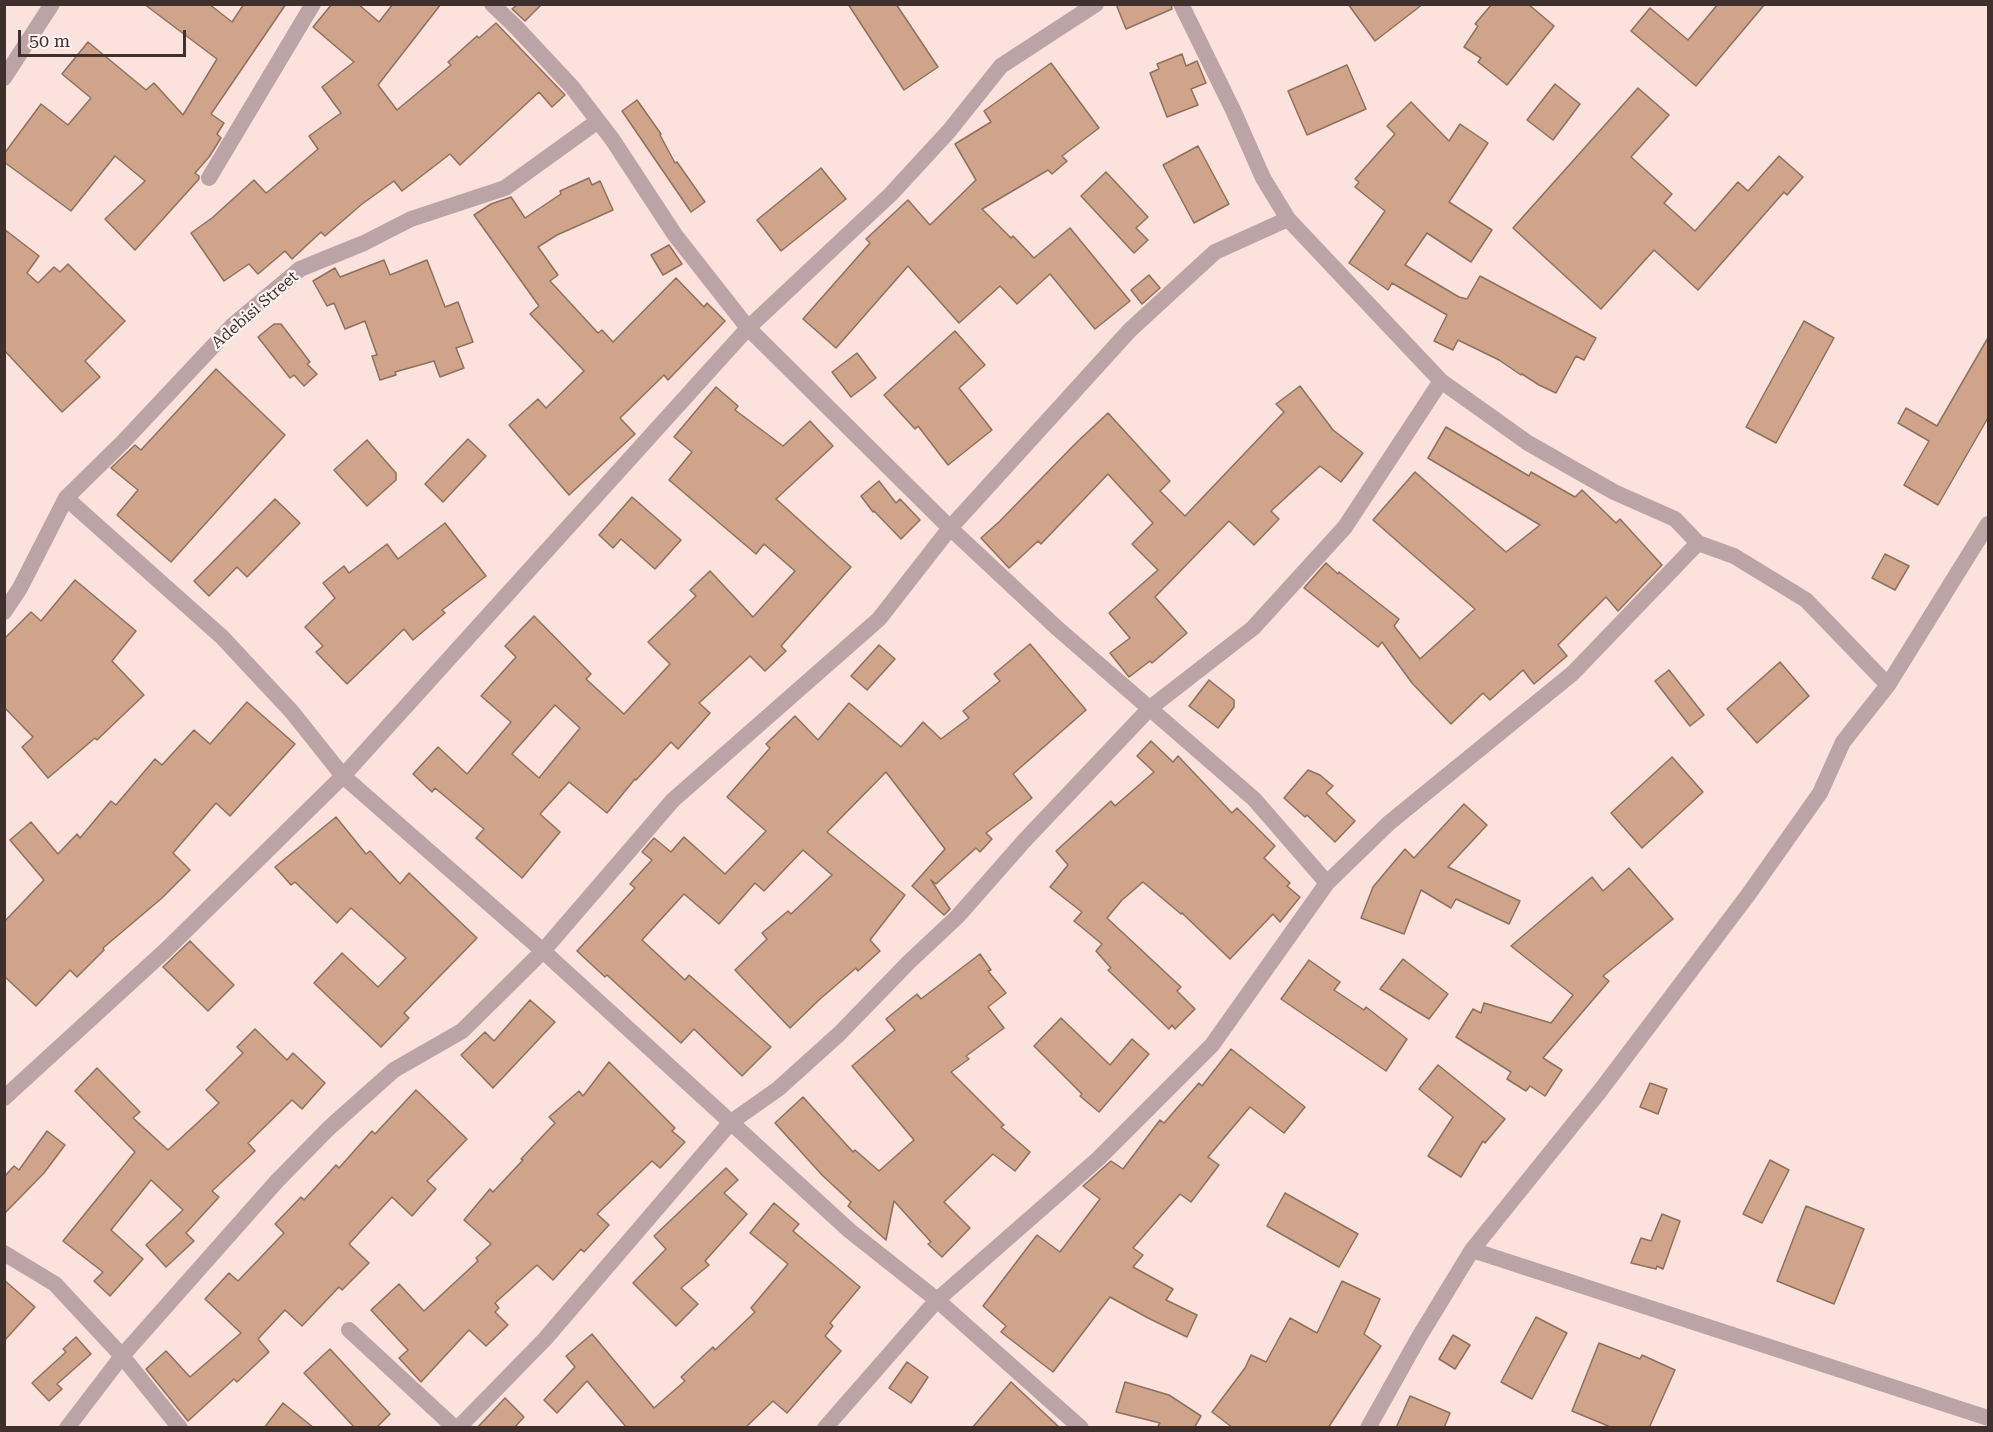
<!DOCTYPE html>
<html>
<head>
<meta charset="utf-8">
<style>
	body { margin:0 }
	#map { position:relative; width:1993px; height:1432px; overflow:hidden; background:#fbe2dc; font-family:"Roboto Serif",serif }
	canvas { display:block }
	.frame { position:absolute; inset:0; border:6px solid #40302d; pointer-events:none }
	.scale { position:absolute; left:18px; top:30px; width:168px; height:27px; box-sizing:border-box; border:3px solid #40302d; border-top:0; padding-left:8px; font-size:18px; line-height:21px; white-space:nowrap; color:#40302d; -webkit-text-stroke:4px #fcf3f1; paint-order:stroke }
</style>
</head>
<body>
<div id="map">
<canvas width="1993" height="1432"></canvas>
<div class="frame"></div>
<div class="scale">50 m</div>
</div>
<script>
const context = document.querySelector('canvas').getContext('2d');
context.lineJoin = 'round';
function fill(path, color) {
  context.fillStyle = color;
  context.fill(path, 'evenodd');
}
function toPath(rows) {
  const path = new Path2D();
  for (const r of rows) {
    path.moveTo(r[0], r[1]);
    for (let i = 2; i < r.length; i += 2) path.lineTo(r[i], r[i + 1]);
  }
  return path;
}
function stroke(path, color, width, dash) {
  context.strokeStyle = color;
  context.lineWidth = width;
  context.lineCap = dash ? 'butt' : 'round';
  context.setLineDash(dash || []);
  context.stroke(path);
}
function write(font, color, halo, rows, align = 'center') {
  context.font = font + ' "Roboto Serif",serif';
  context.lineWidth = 4.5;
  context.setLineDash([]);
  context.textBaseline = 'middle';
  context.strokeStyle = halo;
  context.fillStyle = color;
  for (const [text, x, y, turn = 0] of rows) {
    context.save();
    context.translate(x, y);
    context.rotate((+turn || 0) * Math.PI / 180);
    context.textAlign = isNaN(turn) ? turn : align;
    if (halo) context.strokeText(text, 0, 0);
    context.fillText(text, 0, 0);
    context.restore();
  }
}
const building = toPath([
	[144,4,209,4,232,22,244,4,286,4,211,114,224,123,217,134,221,138,209,157,195,173,199,176,199,179,135,250,105,219,145,181,115,156,71,211,4,162,4,154,41,104,68,125,91,98,62,74,88,42,146,90,154,83,183,115,217,59,144,4],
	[332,4,358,4,379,22,393,4,441,4,378,85,397,110,451,65,448,62,477,36,479,38,496,23,565,95,552,107,539,92,460,165,450,154,402,191,394,181,362,204,325,236,321,232,292,259,285,251,258,274,249,264,224,281,191,233,212,218,254,180,266,193,270,190,318,149,309,136,341,113,322,87,354,62,313,27,332,4],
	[518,4,542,4,525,21,512,9,518,4],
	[848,4,896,4,938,67,904,90,848,4],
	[1116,4,1171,4,1172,9,1126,29,1116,4],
	[1348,4,1423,4,1375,41,1348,4],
	[1492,4,1528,4,1554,26,1507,85,1478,62,1481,58,1464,47,1478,26,1475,24,1492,4],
	[1718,4,1765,4,1696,86,1631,31,1650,8,1688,40,1718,4],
	[1182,54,1186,66,1197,61,1206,83,1191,89,1198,105,1167,117,1150,73,1159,69,1157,64,1182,54],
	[1051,63,1099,128,1062,156,1067,161,1052,174,1048,170,982,209,1011,238,1013,236,1034,258,1070,228,1130,301,1095,329,1050,274,1017,304,1000,286,959,323,908,266,836,348,803,319,870,243,866,239,908,200,930,225,976,180,955,144,991,122,984,111,1051,63],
	[1347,65,1366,109,1307,135,1288,91,1347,65],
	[1555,84,1580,104,1553,140,1527,120,1555,84],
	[1638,88,1669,115,1631,157,1672,194,1664,203,1695,231,1738,182,1748,191,1779,156,1803,177,1787,195,1784,192,1698,290,1654,250,1601,309,1513,228,1638,88],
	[637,100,661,134,660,135,675,163,677,162,705,202,691,212,622,111,637,100],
	[1411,102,1449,141,1460,124,1488,143,1449,202,1492,230,1471,262,1427,233,1405,265,1459,297,1467,299,1480,276,1596,338,1584,360,1576,356,1556,393,1539,385,1522,374,1521,375,1499,360,1458,340,1453,350,1434,341,1447,315,1392,283,1388,290,1349,263,1385,211,1355,187,1359,182,1355,179,1395,134,1387,126,1411,102],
	[1198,146,1229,204,1194,223,1163,165,1198,146],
	[821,168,846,199,781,251,757,220,821,168],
	[1106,172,1148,217,1136,228,1148,240,1134,253,1081,196,1106,172],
	[589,178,592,185,600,181,613,210,557,235,538,247,558,275,550,281,598,333,602,330,613,342,676,278,704,307,707,303,725,321,668,380,664,375,620,418,635,434,569,495,509,425,538,399,546,408,584,371,530,314,539,306,474,215,491,204,511,197,525,218,561,194,560,191,589,178],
	[4,229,39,256,27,273,38,283,54,267,60,272,68,264,125,321,85,361,100,377,62,412,4,350,4,229],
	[669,245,682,264,663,275,651,255,669,245],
	[384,260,390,275,427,260,445,307,458,302,473,342,456,348,464,368,440,377,434,361,395,372,396,375,380,380,372,356,377,355,365,321,345,329,334,303,327,306,313,281,335,268,340,277,384,260],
	[1149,275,1160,288,1142,304,1131,290,1149,275],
	[1804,321,1834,338,1776,443,1746,427,1804,321],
	[274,324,281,324,310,362,307,364,317,374,304,386,294,375,290,378,258,337,274,324],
	[955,331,985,365,959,388,992,430,948,465,918,426,915,429,884,395,955,331],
	[1989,336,1989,416,1938,505,1904,485,1929,441,1898,423,1906,408,1937,426,1989,336],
	[857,353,876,378,851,397,832,372,857,353],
	[216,369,285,435,171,562,117,515,138,490,111,468,135,445,141,450,216,369],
	[1300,386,1333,430,1363,453,1341,482,1320,466,1271,511,1279,519,1254,545,1229,521,1155,597,1187,633,1152,663,1150,661,1129,677,1110,653,1130,638,1109,613,1158,570,1132,544,1153,523,1108,474,1041,544,1038,541,1009,568,981,538,1000,521,1076,443,1108,413,1170,481,1160,491,1185,516,1284,412,1276,404,1300,386],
	[716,387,738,406,735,410,783,446,810,421,833,446,776,499,851,567,781,646,786,651,765,671,750,656,699,703,710,713,678,749,671,742,636,780,635,779,607,813,569,782,540,814,560,832,522,878,476,838,484,829,435,788,432,792,413,774,438,747,467,774,511,722,481,696,516,657,505,646,534,616,591,674,586,679,624,714,670,664,648,642,696,596,690,590,710,571,753,617,795,571,764,544,756,554,669,480,692,452,674,437,716,387],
	[555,705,580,728,539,778,512,754,555,705],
	[1446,427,1529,476,1531,472,1575,497,1582,490,1616,523,1620,519,1662,565,1618,611,1606,597,1558,645,1567,656,1534,684,1523,670,1490,700,1483,693,1451,724,1412,683,1382,642,1378,647,1304,588,1326,563,1338,574,1339,572,1399,619,1394,626,1420,659,1475,609,1373,520,1415,472,1506,552,1540,525,1428,458,1446,427],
	[468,439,486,456,443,502,425,484,468,439],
	[367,440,396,473,396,480,367,506,334,470,367,440],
	[879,481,896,503,900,499,920,520,901,539,874,511,873,512,861,496,879,481],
	[632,497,681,540,655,569,621,539,613,548,599,535,632,497],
	[275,499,300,523,247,577,237,567,209,596,194,581,275,499],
	[445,523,486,576,442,610,445,613,413,640,404,629,347,684,316,652,323,646,305,627,335,598,323,583,344,566,349,573,387,544,398,559,445,523],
	[1885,554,1909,566,1895,590,1872,578,1885,554],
	[75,580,136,631,112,661,144,695,97,740,95,738,48,778,22,747,33,737,4,707,4,639,31,612,41,621,75,580],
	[1030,644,1086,710,1013,774,1032,798,986,833,992,839,980,852,976,848,936,884,931,880,950,909,944,915,912,886,945,849,886,772,827,832,905,895,870,940,880,951,858,971,856,968,820,999,790,1028,735,970,767,939,762,933,788,911,791,914,832,875,803,850,764,891,755,883,719,924,684,894,642,940,685,980,689,975,771,1047,742,1076,694,1029,681,1043,607,975,605,977,577,951,635,888,630,884,652,860,642,852,654,838,671,852,684,837,725,874,766,831,727,797,770,748,766,744,795,716,818,740,849,703,901,747,923,722,941,739,969,718,963,711,1000,681,994,674,1030,644],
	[879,645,895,659,867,690,851,676,879,645],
	[1780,662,1809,696,1757,743,1727,709,1780,662],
	[1669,670,1704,715,1690,726,1655,681,1669,670],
	[1209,680,1234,700,1234,707,1218,728,1189,706,1209,680],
	[247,702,295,744,230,816,216,803,173,853,190,870,162,898,103,948,104,950,77,977,70,970,36,1006,4,976,4,922,44,880,10,840,31,822,58,854,77,834,80,838,111,801,116,805,155,759,162,765,194,730,210,744,247,702],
	[1151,741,1173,762,1178,756,1232,813,1237,808,1275,846,1264,858,1290,883,1287,886,1300,897,1280,922,1273,914,1230,959,1182,913,1181,914,1143,882,1122,900,1107,918,1181,987,1177,991,1195,1009,1175,1029,1172,1025,1169,1029,1108,970,1111,968,1096,951,1102,944,1074,921,1082,912,1050,887,1068,865,1056,851,1111,801,1115,806,1154,772,1137,756,1151,741],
	[1672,757,1703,792,1642,848,1611,813,1672,757],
	[1308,770,1320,775,1333,786,1326,793,1355,821,1335,842,1307,815,1305,817,1284,798,1308,770],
	[1464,804,1487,825,1448,867,1520,901,1509,924,1456,899,1451,908,1421,890,1404,934,1361,918,1373,887,1405,849,1414,858,1464,804],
	[336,817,366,854,370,851,400,884,409,873,477,938,404,1013,409,1018,381,1047,314,983,342,953,378,987,406,958,351,908,337,923,295,882,291,885,275,867,336,817],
	[1629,868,1673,919,1603,976,1609,981,1543,1058,1562,1070,1545,1096,1530,1086,1526,1091,1507,1079,1511,1072,1456,1037,1473,1009,1481,1013,1484,1003,1551,1023,1573,995,1511,946,1592,877,1603,891,1629,868],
	[190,941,234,985,208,1011,163,967,190,941],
	[980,954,991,970,988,971,1006,993,988,1007,1004,1028,966,1056,969,1059,951,1072,1004,1125,1001,1127,1030,1152,1015,1171,993,1154,944,1202,970,1228,942,1257,928,1244,931,1242,894,1201,886,1240,848,1206,851,1202,822,1175,775,1123,803,1097,853,1152,855,1150,879,1171,914,1140,852,1066,895,1030,886,1019,917,994,921,999,980,954],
	[1403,959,1448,994,1429,1019,1380,989,1403,959],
	[1309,960,1340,982,1334,990,1364,1010,1366,1007,1407,1039,1386,1071,1281,999,1309,960],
	[530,1000,555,1022,493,1088,461,1055,485,1032,494,1041,530,1000],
	[1061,1018,1110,1065,1132,1039,1149,1054,1099,1112,1080,1096,1082,1094,1034,1046,1061,1018],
	[255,1029,287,1060,293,1053,325,1083,302,1109,292,1100,248,1143,255,1151,212,1191,219,1197,186,1233,194,1241,166,1267,146,1245,183,1210,151,1180,111,1230,143,1259,110,1296,94,1281,103,1272,63,1241,135,1152,75,1091,97,1068,140,1112,133,1118,168,1150,219,1103,206,1090,243,1053,237,1047,255,1029],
	[1231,1049,1305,1107,1284,1133,1250,1107,1208,1157,1219,1165,1191,1202,1180,1194,1133,1248,1143,1255,1133,1267,1173,1289,1166,1300,1197,1315,1187,1337,1148,1318,1110,1297,1053,1372,1001,1332,1006,1326,983,1306,1037,1235,1060,1252,1100,1199,1083,1186,1111,1161,1123,1169,1160,1120,1164,1123,1199,1083,1202,1086,1231,1049],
	[609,1062,675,1128,672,1131,685,1142,660,1168,652,1161,597,1214,609,1225,584,1252,581,1249,553,1280,537,1265,495,1303,499,1308,495,1312,508,1325,486,1346,469,1330,421,1382,399,1358,408,1350,371,1310,399,1284,424,1311,478,1261,476,1258,491,1244,464,1220,490,1189,493,1192,523,1160,521,1159,555,1123,549,1117,579,1091,583,1096,609,1062],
	[1438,1065,1505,1119,1485,1143,1483,1141,1461,1177,1428,1156,1453,1117,1419,1089,1438,1065],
	[1650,1083,1667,1089,1658,1114,1640,1107,1650,1083],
	[416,1090,467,1139,427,1181,436,1189,412,1216,392,1197,349,1244,369,1263,342,1290,339,1287,302,1326,285,1310,258,1339,269,1352,237,1382,234,1379,188,1421,146,1369,166,1351,190,1377,241,1333,205,1299,229,1273,238,1281,284,1233,275,1224,301,1197,304,1200,336,1165,339,1168,372,1131,375,1134,416,1090],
	[47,1131,65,1145,44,1173,4,1214,4,1177,14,1166,19,1170,47,1131],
	[1770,1160,1789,1170,1762,1223,1743,1214,1770,1160],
	[726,1168,738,1180,724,1193,747,1214,705,1261,709,1265,681,1288,698,1304,676,1326,633,1283,666,1249,654,1236,726,1168],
	[1285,1193,1358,1234,1339,1267,1267,1226,1285,1193],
	[774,1203,799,1224,793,1231,860,1287,830,1323,833,1326,825,1336,841,1351,787,1413,773,1401,745,1428,627,1428,587,1381,557,1413,544,1400,575,1367,566,1356,592,1334,654,1408,685,1381,681,1377,713,1347,715,1350,755,1312,751,1308,788,1264,750,1233,774,1203],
	[1806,1206,1864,1229,1834,1304,1777,1281,1806,1206],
	[1662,1214,1680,1221,1663,1269,1657,1266,1656,1269,1631,1263,1641,1238,1651,1241,1662,1214],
	[4,1280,35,1307,4,1341,4,1280],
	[1342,1281,1380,1299,1364,1334,1381,1346,1328,1428,1233,1428,1212,1412,1245,1368,1251,1355,1266,1362,1290,1318,1317,1333,1342,1281],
	[1536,1317,1567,1333,1532,1399,1501,1382,1536,1317],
	[1453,1335,1470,1345,1455,1369,1439,1359,1453,1335],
	[76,1337,91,1354,57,1384,62,1389,49,1401,32,1383,66,1352,63,1349,76,1337],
	[1599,1343,1640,1359,1642,1355,1675,1370,1649,1428,1613,1428,1572,1411,1599,1343],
	[330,1349,390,1414,376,1428,355,1428,304,1373,330,1349],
	[907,1362,928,1377,911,1403,889,1388,907,1362],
	[1011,1382,1060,1428,972,1428,1011,1382],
	[1125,1382,1169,1395,1201,1416,1194,1428,1157,1428,1160,1423,1116,1412,1125,1382],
	[1410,1396,1450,1413,1444,1428,1396,1428,1410,1396],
	[505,1398,524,1417,514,1428,477,1428,505,1398],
	[283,1403,314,1428,264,1428,283,1403]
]);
fill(building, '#cfa48b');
stroke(building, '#8f705d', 1.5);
stroke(toPath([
	[492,4,517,28,572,87,612,139,675,235,748,328,950,528,1057,628,1254,799,1327,883],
	[1181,4,1233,110,1263,178,1288,219,1441,381,1528,443,1614,492,1675,519,1698,543,1734,556,1806,600,1888,685],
	[4,78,52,4],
	[209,178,313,4],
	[66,498,222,637,292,712,343,776,543,951,850,1231,937,1300,1081,1428],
	[4,612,20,588,66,498,123,442,232,326,300,269,364,243,411,219,505,188,598,121],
	[4,1098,167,949,343,776,748,328,891,194,949,131,1001,66,1096,4],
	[1472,1250,1988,1418],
	[4,1253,55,1284,122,1356,180,1428],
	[349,1330,455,1428],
	[67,1428,122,1356,277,1181,329,1128,394,1070,462,1031,543,951,673,800,879,619,950,528,1130,330,1215,252,1288,219],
	[458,1428,545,1339,731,1122,778,1089,839,1034,909,962,958,916,1024,841,1150,708,1253,628,1345,527,1441,381],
	[825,1428,937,1300,1098,1159,1212,1045,1327,883,1389,823,1573,673,1698,543],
	[1368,1428,1419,1337,1472,1250,1600,1091,1748,895,1820,793,1843,742,1888,685,1988,524]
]), '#bba3a6', 16);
write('16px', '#40302d', '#fcf3f1', [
	["Adebisi Street",255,310,-41]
]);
</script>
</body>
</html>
